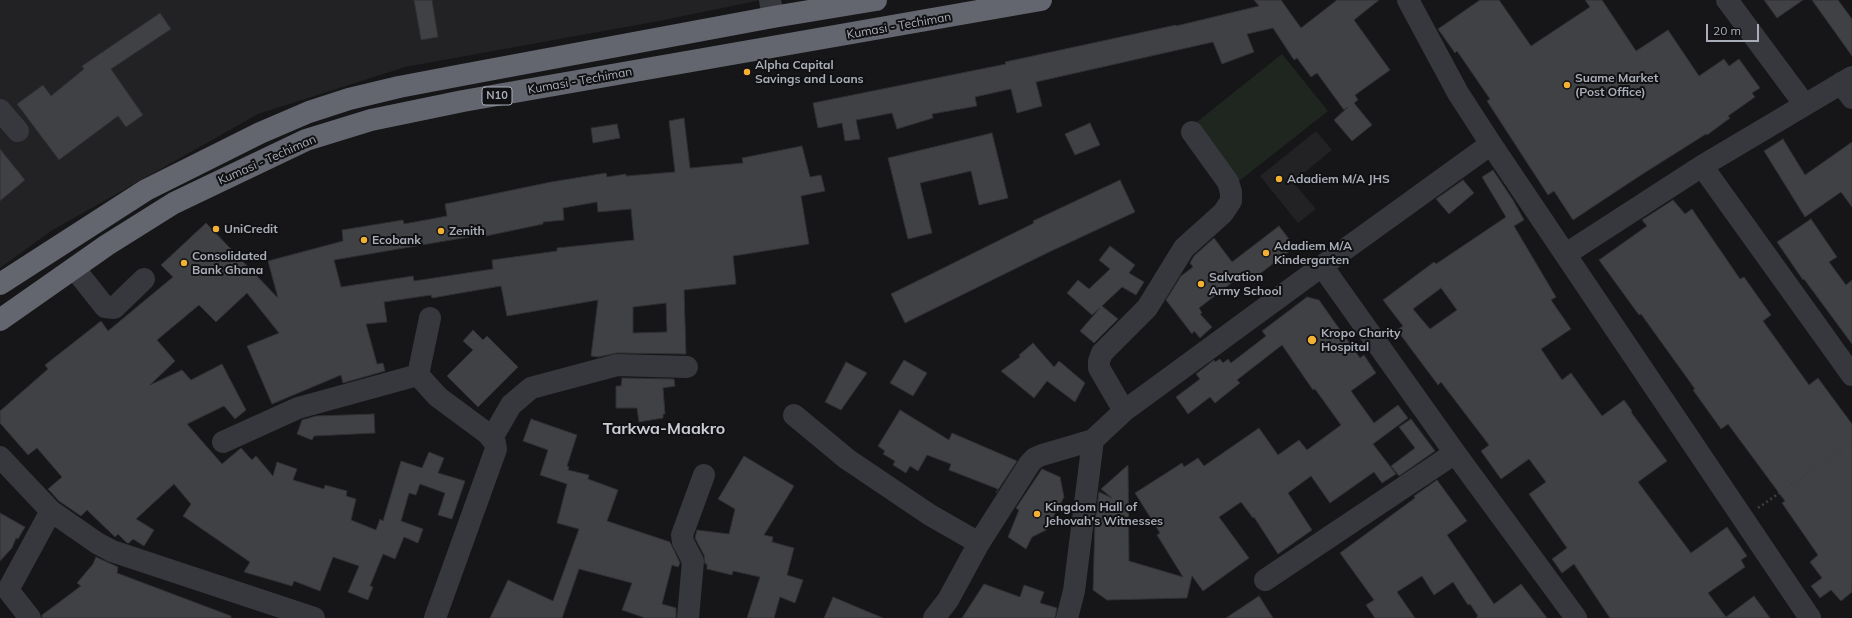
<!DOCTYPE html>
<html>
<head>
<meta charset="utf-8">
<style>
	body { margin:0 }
	#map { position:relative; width:1852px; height:618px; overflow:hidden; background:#161618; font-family:Mulish,sans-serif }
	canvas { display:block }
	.scale { position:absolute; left:1706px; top:24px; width:53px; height:18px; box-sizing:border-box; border:2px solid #a8adb8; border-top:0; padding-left:5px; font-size:12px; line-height:14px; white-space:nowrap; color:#a8adb8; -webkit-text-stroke:3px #111113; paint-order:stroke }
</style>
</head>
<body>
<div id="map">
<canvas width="1852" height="618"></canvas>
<div class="scale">20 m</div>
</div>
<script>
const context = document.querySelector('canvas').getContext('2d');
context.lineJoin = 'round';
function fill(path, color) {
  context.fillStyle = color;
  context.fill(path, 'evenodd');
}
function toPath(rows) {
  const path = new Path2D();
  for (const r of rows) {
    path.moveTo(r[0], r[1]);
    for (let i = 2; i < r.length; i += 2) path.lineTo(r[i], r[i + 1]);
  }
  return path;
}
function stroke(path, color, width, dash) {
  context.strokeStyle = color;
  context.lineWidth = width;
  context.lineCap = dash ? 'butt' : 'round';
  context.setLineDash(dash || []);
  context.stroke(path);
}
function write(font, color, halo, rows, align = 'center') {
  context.font = font + ' Mulish,sans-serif';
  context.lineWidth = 4;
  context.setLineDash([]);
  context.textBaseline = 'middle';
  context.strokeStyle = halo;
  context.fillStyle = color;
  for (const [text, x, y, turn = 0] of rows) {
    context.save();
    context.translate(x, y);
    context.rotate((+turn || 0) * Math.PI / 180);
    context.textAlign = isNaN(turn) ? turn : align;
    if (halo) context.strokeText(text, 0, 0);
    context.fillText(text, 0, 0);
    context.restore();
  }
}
fill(toPath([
	[0,0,761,0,664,20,405,67,258,114,51,231,0,268],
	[1316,131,1332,150,1293,182,1316,209,1298,223,1260,176]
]), '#222225');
fill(toPath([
	[1282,54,1328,111,1238,182,1193,125]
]), '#1e261f');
const building = toPath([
	[414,0,432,0,438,37,421,40,414,0],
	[1254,0,1281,0,1301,28,1337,0,1379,0,1354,20,1390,70,1355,95,1358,100,1354,103,1372,125,1352,141,1334,120,1348,107,1344,110,1317,73,1311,77,1297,58,1294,60,1273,28,1247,34,1254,52,1222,64,1213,42,1036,82,1042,106,1017,113,1011,89,975,97,977,106,932,114,933,118,897,129,892,113,856,120,860,139,845,141,842,123,818,128,813,103,1006,64,1005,62,1176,25,1176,26,1259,6,1254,0],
	[1480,0,1499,0,1531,46,1590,7,1585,0,1602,0,1636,51,1668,30,1699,76,1724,59,1729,66,1739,59,1760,88,1752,93,1755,97,1728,116,1730,118,1707,135,1706,134,1641,175,1573,220,1554,191,1548,195,1487,101,1490,99,1457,51,1455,53,1438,29,1480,0],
	[1764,0,1803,0,1777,18,1764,0],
	[1812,0,1838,0,1852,19,1852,56,1812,0],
	[160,13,171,29,111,69,143,115,126,127,118,116,59,160,17,104,43,85,51,96,84,69,82,66,160,13],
	[684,118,690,168,743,163,742,158,802,146,810,177,821,175,825,191,801,196,809,244,733,256,736,284,684,290,686,354,617,353,598,357,591,356,598,300,507,316,501,286,432,298,431,295,384,302,387,322,366,324,377,364,383,363,385,371,343,383,341,375,272,404,247,346,279,333,247,293,216,322,199,305,157,340,175,361,150,385,182,370,191,380,222,364,246,410,235,419,224,406,187,424,222,464,241,448,252,460,256,456,273,476,277,462,297,469,293,480,324,489,325,485,347,491,346,496,356,499,351,520,376,530,380,519,383,521,401,461,422,468,429,452,444,458,438,473,465,481,452,519,438,515,445,493,420,484,416,495,409,493,401,521,423,529,418,543,404,537,395,559,383,554,370,586,373,587,368,600,348,592,359,566,333,557,320,591,294,581,292,586,244,572,250,562,183,516,191,504,174,484,136,519,154,530,144,546,133,539,129,543,127,543,118,534,115,537,87,510,81,516,59,501,48,489,62,477,37,448,28,455,0,423,0,411,48,369,45,365,101,321,108,331,173,277,161,265,206,223,278,298,268,261,343,241,342,230,403,220,404,224,447,216,445,204,551,182,606,173,607,177,626,174,626,176,675,172,669,121,684,118],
	[597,202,598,212,631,209,634,240,557,248,557,251,492,260,493,269,414,281,413,276,341,287,334,260,486,234,486,236,543,224,543,222,564,220,563,208,597,202],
	[666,303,667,332,633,333,633,307,666,303],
	[1090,123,1100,145,1075,155,1065,134,1090,123],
	[617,124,620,138,593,143,591,128,617,124],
	[992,133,1008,198,979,205,971,171,920,183,932,233,908,239,888,158,992,133],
	[1783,139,1805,175,1852,142,1852,207,1841,192,1805,217,1764,151,1783,139],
	[0,149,25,180,0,201,0,149],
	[1493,170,1513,200,1524,220,1514,226,1556,297,1551,300,1571,329,1541,349,1562,380,1571,373,1602,416,1624,400,1632,411,1631,412,1667,461,1638,482,1691,553,1727,527,1747,556,1741,560,1745,567,1708,593,1726,617,1754,596,1770,618,1610,618,1574,564,1562,573,1552,559,1567,548,1529,494,1546,482,1529,459,1501,479,1481,451,1489,445,1441,382,1438,385,1397,330,1403,326,1383,300,1434,262,1436,264,1506,217,1482,177,1493,170],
	[1441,288,1457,310,1430,329,1413,309,1441,288],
	[1120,180,1135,212,1047,253,905,323,891,294,1034,223,1033,221,1120,180],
	[1463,180,1474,193,1449,214,1436,199,1463,180],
	[1673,200,1685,214,1692,209,1740,279,1744,277,1771,315,1763,321,1809,385,1818,378,1852,424,1852,592,1841,601,1831,590,1820,598,1811,586,1822,578,1810,562,1818,555,1782,503,1785,501,1728,424,1721,429,1693,390,1695,389,1641,314,1639,315,1599,260,1647,226,1642,220,1673,200],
	[1811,219,1837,257,1829,262,1846,285,1852,280,1852,344,1804,279,1803,280,1777,242,1811,219],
	[1279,226,1295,247,1253,279,1247,271,1199,308,1202,313,1200,314,1212,327,1200,338,1194,331,1192,334,1166,300,1181,276,1193,267,1190,263,1194,256,1214,238,1232,262,1279,226],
	[1110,246,1135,265,1129,273,1144,282,1136,295,1122,287,1102,306,1118,319,1094,343,1080,331,1100,308,1092,315,1067,293,1078,280,1089,289,1110,269,1099,260,1110,246],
	[1307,297,1319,300,1360,358,1364,355,1376,373,1351,391,1374,423,1398,405,1408,418,1373,444,1396,474,1382,483,1374,472,1330,503,1311,476,1288,493,1312,530,1278,554,1254,517,1253,518,1241,502,1219,517,1249,558,1203,591,1192,576,1187,598,1107,600,1093,590,1095,521,1099,492,1112,498,1101,489,1128,465,1129,561,1183,577,1157,535,1160,533,1135,493,1182,463,1184,467,1198,458,1204,466,1259,428,1278,455,1299,440,1307,450,1341,425,1315,389,1313,390,1282,345,1237,380,1240,383,1215,403,1210,397,1188,414,1176,397,1200,379,1196,374,1214,360,1215,362,1220,359,1223,363,1228,359,1231,363,1266,336,1262,331,1307,297],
	[473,330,483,340,487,336,518,367,478,407,447,376,473,350,463,341,473,330],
	[1033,343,1054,367,1059,361,1085,383,1075,402,1047,381,1034,398,1001,371,1020,357,1019,355,1033,343],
	[904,360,927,373,913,396,890,383,904,360],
	[846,362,867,373,841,410,825,402,846,362],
	[622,378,674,379,675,386,663,388,665,414,663,414,663,418,639,422,637,408,616,408,616,386,621,386,622,378],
	[900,410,949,440,952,433,1017,461,996,493,998,489,949,470,951,464,927,455,918,471,910,466,906,473,893,465,895,461,883,454,885,451,878,446,900,410],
	[374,414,375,433,314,436,312,440,297,434,302,420,316,416,374,414],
	[531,419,577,435,567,466,569,467,568,470,589,475,588,479,618,490,607,521,670,542,680,563,678,567,672,565,662,604,676,608,676,618,645,618,622,610,632,583,579,569,562,618,490,618,508,580,553,601,579,529,557,523,567,484,540,475,548,450,523,441,531,419],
	[1411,419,1435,451,1399,476,1391,466,1415,448,1399,427,1411,419],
	[744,456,794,486,764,535,773,537,772,542,794,548,787,575,803,580,795,603,780,597,774,618,747,618,760,577,733,571,732,575,707,569,707,564,705,564,704,555,695,538,697,530,729,534,735,509,718,499,744,456],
	[1042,469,1060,477,1064,497,1046,530,1032,537,1026,549,1008,537,1019,510,1016,508,1042,469],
	[1437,480,1467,521,1447,535,1494,604,1521,584,1547,618,1476,618,1478,616,1470,604,1468,605,1453,582,1434,595,1422,576,1397,592,1415,618,1375,618,1366,605,1374,600,1340,553,1415,498,1414,496,1437,480],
	[0,513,25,527,18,539,16,538,12,548,0,561,0,513],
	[96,557,118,567,117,573,231,616,231,618,42,618,42,615,81,586,77,583,93,564,96,557],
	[984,584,1020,597,1024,585,1044,592,1040,603,1057,608,1055,618,962,618,984,584],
	[1259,596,1273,618,1226,618,1259,596],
	[833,597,883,618,824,618,833,597]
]);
fill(building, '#404145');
stroke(building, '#303034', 1);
stroke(toPath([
	[1758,508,1852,442]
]), '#3d3f44', 2.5, [2, 3]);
stroke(toPath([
	[770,0,773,17],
	[1408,0,1458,93,1491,144,1810,618],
	[1727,0,1805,105],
	[1841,83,1852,98],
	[0,110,18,131],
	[1702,166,1852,375],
	[1566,254,1702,166,1852,77],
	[1322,266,1455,453,1576,618],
	[74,268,105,307,114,308,144,279],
	[418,375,438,397,488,434,495,443,496,449,435,618],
	[1124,411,1099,368,1099,361,1102,353,1147,308,1184,248,1223,213,1231,201,1231,192,1228,182,1192,132],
	[794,415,847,459,930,515,979,543],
	[492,438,511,405,531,388,617,365,687,367],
	[223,442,298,408,418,375,430,318],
	[0,457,51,511,97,543,112,551,314,618],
	[1265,580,1455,453],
	[30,618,8,590,51,511],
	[688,618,693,561,683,542,682,535,704,475],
	[934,618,948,600,979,543,1030,463,1035,458,1042,455,1093,440],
	[1067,618,1074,591,1093,440,1124,411,1322,266,1491,144]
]), '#37383d', 22);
stroke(toPath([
	[0,284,146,190,260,133,309,112,349,99,399,87,462,75,773,17,876,0],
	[0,320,107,245,174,203,306,140,371,120,463,101,1041,0]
]), '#63666e', 22);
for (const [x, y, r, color] of [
	[747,72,4,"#f2b134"],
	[1567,85,4,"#f2b134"],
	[1279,179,4,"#f2b134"],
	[216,229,4,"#f2b134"],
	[441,231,4,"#f2b134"],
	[364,240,4,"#f2b134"],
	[1266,253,4,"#f2b134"],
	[184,263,4,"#f2b134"],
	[1201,284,4,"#f2b134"],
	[1312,340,5,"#f2b134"],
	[1037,514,4,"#f2b134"]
]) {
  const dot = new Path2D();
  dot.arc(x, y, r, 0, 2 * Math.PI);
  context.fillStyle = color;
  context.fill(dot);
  stroke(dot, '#111113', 1.5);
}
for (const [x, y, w] of [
	[497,96,30]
]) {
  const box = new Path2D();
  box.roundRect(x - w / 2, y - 9, w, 18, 3);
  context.fillStyle = '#111113';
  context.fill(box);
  stroke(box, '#a8adb8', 1);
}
write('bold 11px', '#a8adb8', null, [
	["N10",497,96]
]);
write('12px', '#a8adb8', '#111113', [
	["Kumasi - Techiman",899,26,-10],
	["Kumasi - Techiman",580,81,-10],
	["Kumasi - Techiman",267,160,-24]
]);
write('bold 12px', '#a8adb8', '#111113', [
	["Alpha Capital",755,65],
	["Savings and Loans",755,79],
	["Suame Market",1575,78],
	["(Post Office)",1575,92],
	["Adadiem M/A JHS",1287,179],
	["UniCredit",224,229],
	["Zenith",449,231],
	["Ecobank",372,240],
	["Adadiem M/A",1274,246],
	["Kindergarten",1274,260],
	["Consolidated",192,256],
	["Bank Ghana",192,270],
	["Salvation",1209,277],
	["Army School",1209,291],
	["Kropo Charity",1321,333],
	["Hospital",1321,347],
	["Kingdom Hall of",1045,507],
	["Jehovah's Witnesses",1045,521]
], 'left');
write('bold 16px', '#c9ccd4', '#111113', [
	["Tarkwa-Maakro",664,429]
]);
</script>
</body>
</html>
